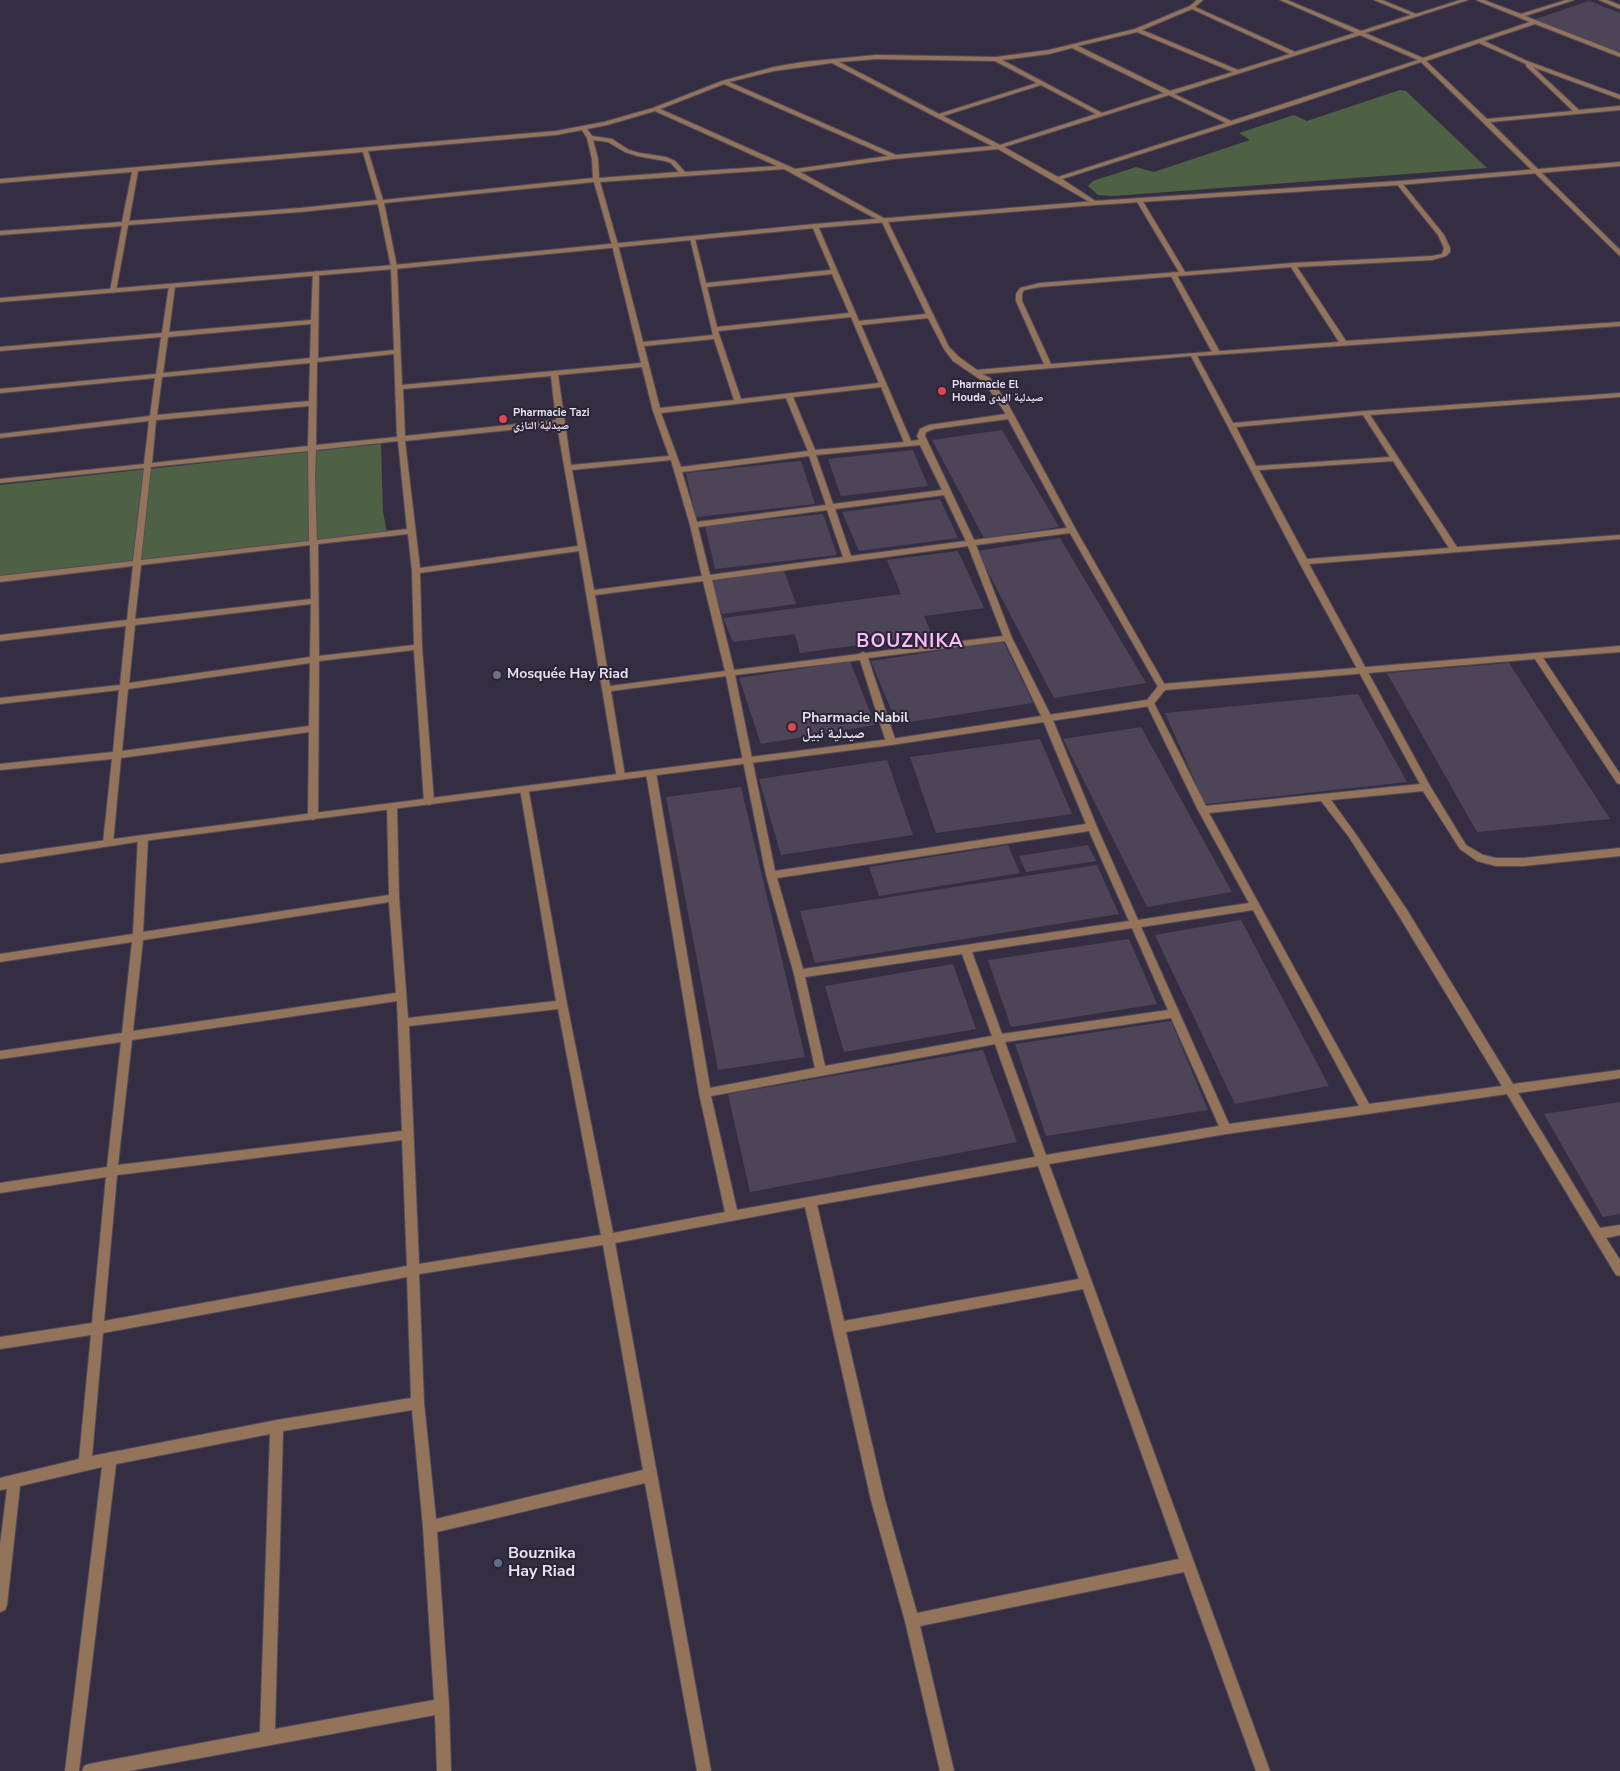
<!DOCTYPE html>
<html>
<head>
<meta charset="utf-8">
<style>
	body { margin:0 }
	canvas { display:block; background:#352e42 }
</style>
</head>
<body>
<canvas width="1620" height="1771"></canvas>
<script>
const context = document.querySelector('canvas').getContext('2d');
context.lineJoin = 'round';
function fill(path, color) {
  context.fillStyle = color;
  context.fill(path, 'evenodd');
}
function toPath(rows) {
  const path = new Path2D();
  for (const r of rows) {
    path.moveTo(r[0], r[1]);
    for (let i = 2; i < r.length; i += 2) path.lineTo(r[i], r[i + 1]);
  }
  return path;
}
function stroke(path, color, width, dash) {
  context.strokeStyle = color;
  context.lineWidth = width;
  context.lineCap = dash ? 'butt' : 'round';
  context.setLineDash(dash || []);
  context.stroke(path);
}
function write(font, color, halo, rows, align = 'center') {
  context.font = font + ' "Nunito Sans","Noto Naskh Arabic",sans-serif';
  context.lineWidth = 4;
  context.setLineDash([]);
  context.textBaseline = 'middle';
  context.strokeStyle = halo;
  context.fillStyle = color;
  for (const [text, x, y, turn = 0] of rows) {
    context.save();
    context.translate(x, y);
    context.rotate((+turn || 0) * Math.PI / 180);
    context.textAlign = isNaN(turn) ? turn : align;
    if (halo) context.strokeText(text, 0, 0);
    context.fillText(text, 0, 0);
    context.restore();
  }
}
fill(toPath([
	[1400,90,1406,91,1487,168,1113,196,1098,195,1088,186,1093,181,1136,167,1154,172,1250,140,1239,133,1294,115,1307,121],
	[381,444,383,512,387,533,0,579,0,485]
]), '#4f6145');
fill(toPath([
	[1589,1,1620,13,1620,53,1533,20],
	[1002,430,1059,527,984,538,932,440],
	[913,450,928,486,841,496,828,459],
	[801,461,815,504,696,517,686,473],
	[940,499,958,538,859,551,842,512],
	[823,514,837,555,715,569,705,526],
	[1060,538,1146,683,1054,698,977,551],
	[958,551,984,608,924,616,932,635,800,653,795,634,733,642,723,618,901,594,887,560],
	[784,571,796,604,722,614,712,581],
	[1003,641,1033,703,897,724,871,661],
	[850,661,875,725,761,744,739,678],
	[1509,663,1610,819,1477,832,1387,673],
	[1358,694,1407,782,1205,804,1165,713],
	[1141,727,1232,892,1147,907,1063,739],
	[1040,739,1072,814,936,833,910,757],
	[887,760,913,835,781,855,759,779],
	[741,787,805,1057,718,1070,666,797],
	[1008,845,1020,873,879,896,869,867],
	[1088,845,1096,861,1026,872,1019,856],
	[1097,865,1119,914,815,963,800,911],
	[1241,920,1329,1086,1235,1104,1155,935],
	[1129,939,1157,1004,1011,1027,988,960],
	[953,964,976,1029,844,1052,825,986],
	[1171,1021,1208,1110,1046,1136,1015,1044],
	[983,1050,1017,1142,750,1192,728,1094],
	[1620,1102,1620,1214,1603,1217,1544,1114]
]), '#4d4458');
const service = toPath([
	[1173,272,1176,274,1220,352,1218,353,1212,352,1170,274,1173,272]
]);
const minor = toPath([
	[1197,0,1203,0,1195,7,1295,52,1355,33,1280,0,1287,0,1361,31,1411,15,1374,0,1382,0,1416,14,1460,0,1468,0,1365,33,1423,58,1530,22,1476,0,1484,0,1521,14,1566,0,1574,0,1525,16,1620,53,1620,57,1535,24,1484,41,1527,61,1620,95,1620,99,1533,67,1579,110,1620,106,1620,110,1490,122,1620,250,1620,256,1421,62,1300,103,1062,179,1097,202,1097,204,1095,205,998,149,894,159,800,172,887,220,949,347,959,357,977,370,1044,364,1016,301,1016,294,1020,288,1040,283,1179,272,1136,200,1139,198,1142,200,1185,272,1293,263,1432,256,1442,254,1444,248,1438,235,1396,183,1401,182,1444,235,1450,248,1450,252,1446,256,1432,260,1297,267,1346,341,1620,322,1620,326,1197,356,1233,423,1365,411,1620,393,1620,397,1370,415,1457,547,1620,535,1620,539,1309,564,1430,786,1466,845,1483,855,1496,858,1523,858,1620,848,1620,856,1523,866,1496,866,1477,861,1460,849,1423,791,1331,800,1355,833,1407,910,1513,1084,1620,1070,1620,1078,1518,1093,1600,1228,1620,1225,1620,1235,1606,1238,1620,1260,1620,1276,1616,1275,1507,1094,1226,1134,1049,1164,1270,1771,1256,1771,1184,1572,920,1626,954,1771,940,1771,905,1621,871,1500,805,1207,615,1243,711,1771,697,1771,645,1483,437,1532,449,1706,451,1771,437,1771,435,1715,129,1771,82,1771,84,1766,89,1764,260,1732,270,1434,116,1464,79,1771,65,1771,102,1467,20,1486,7,1605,5,1610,0,1612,0,1545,7,1489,0,1490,0,1478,79,1459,91,1335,0,1349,0,1337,92,1323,106,1177,0,1193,0,1183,107,1167,121,1042,0,1059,0,1051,122,1033,132,942,0,962,0,954,133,934,138,838,143,835,148,838,143,932,389,895,387,807,392,804,397,807,399,898,408,1018,556,1001,520,789,522,787,528,787,567,1004,613,1233,725,1212,699,1093,646,773,651,770,656,773,710,1088,815,1068,794,974,766,875,726,676,611,691,625,776,623,778,617,778,579,551,420,573,422,647,434,802,432,804,429,805,424,802,414,650,319,661,318,817,313,820,308,817,309,732,121,758,113,843,108,846,103,843,112,759,0,770,0,764,113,752,119,690,0,704,0,698,120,685,126,626,0,641,0,635,127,620,133,566,0,582,0,576,133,561,144,468,0,483,0,479,144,464,149,421,0,438,0,434,150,416,155,378,0,393,0,389,156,374,161,337,0,351,0,347,162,333,169,286,172,284,175,286,169,332,311,320,313,273,316,271,319,273,318,358,394,350,391,267,378,204,300,212,128,225,116,291,113,293,110,291,122,226,0,235,0,231,122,222,132,172,0,183,0,179,556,131,604,122,653,108,722,81,774,67,803,62,876,55,996,57,1049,50,1135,29,1190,6,1197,0],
	[1192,9,1290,54,1238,70,1142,30,1192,9],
	[1137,32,1233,72,1170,91,1078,46,1137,32],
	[1360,35,1418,60,1231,121,1174,94,1360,35],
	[1479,43,1526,64,1526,66,1573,111,1487,119,1426,61,1479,43],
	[1072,48,1164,93,1102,113,1002,60,1049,54,1072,48],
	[876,59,995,61,1037,83,939,114,839,62,876,59],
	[832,63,936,117,992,146,896,155,729,82,774,71,832,63],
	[724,84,888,156,795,169,660,109,724,84],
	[1041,85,1096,114,1000,145,943,116,1041,85],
	[1169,95,1226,123,1058,177,1004,147,1169,95],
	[655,111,777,166,685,172,675,161,666,157,640,153,629,150,612,139,592,136,587,129,607,125,655,111],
	[582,130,587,138,592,159,593,178,383,200,368,151,556,135,582,130],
	[593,140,608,142,625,152,637,156,665,161,671,163,679,172,599,178,598,159,593,140],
	[363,152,377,200,300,208,129,221,138,171,363,152],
	[784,169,882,222,926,314,859,321,818,226,815,224,812,226,831,270,706,283,695,239,690,238,713,335,643,342,618,245,600,182,784,169],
	[594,182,612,245,641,363,402,385,397,267,384,203,594,182],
	[1291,267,1339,342,1051,364,1022,301,1022,294,1024,290,1040,287,1291,267],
	[832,274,849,313,717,327,707,287,832,274],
	[851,317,879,383,741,399,718,331,851,317],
	[928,318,944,349,953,361,984,382,1006,414,929,425,920,429,917,436,919,440,911,441,861,325,928,318],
	[311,324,310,358,163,373,168,337,311,324],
	[714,339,734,400,660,408,644,346,714,339],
	[394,354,397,437,316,445,317,362,394,354],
	[1191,356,1299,562,1420,784,1206,806,1154,703,1150,700,1147,701,1146,703,1198,810,1249,903,1138,920,1097,827,1052,718,1012,638,976,545,1070,533,1158,687,1162,690,1166,687,1076,530,1008,404,990,378,982,374,1191,356],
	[310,363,309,401,157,415,162,377,310,363],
	[642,367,653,411,669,456,571,465,558,375,642,367],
	[551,376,556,420,405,436,403,389,551,376],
	[881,387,904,442,815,450,793,397,881,387],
	[786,398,808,451,681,467,661,413,786,398],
	[309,406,308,446,152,463,156,420,309,406],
	[1363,415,1390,457,1256,466,1236,427,1363,415],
	[1008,419,1067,528,974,540,925,436,926,432,934,429,1008,419],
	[557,425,578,546,420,568,405,441,557,425],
	[398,441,407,529,317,540,315,478,316,450,398,441],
	[920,445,942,490,833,504,816,455,920,445],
	[308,451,309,541,141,560,151,467,308,451],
	[809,456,826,505,697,522,682,472,809,456],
	[671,460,690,525,702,576,594,590,572,470,671,460],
	[1393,461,1449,548,1307,559,1259,470,1393,461],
	[944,495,966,541,851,556,835,509,944,495],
	[827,510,843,557,710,575,698,527,827,510],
	[408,534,412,571,414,645,319,656,318,544,408,534],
	[310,545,311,599,135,619,141,565,310,545],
	[968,546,1003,636,866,653,863,652,859,654,734,670,712,580,968,546],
	[703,581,725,671,610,686,595,595,703,581],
	[311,604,310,657,129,683,135,625,311,604],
	[1005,641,1042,718,1086,824,775,871,735,675,860,660,886,742,891,745,896,742,868,658,1005,641],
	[310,663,309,726,122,751,128,689,310,663],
	[1321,801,1349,837,1399,916,1502,1086,1369,1104,1209,813,1321,801],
	[1089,831,1129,921,803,969,777,878,1089,831],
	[389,902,396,993,133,1031,143,940,389,902],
	[1253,910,1359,1106,1229,1124,1141,927,1253,910],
	[1132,928,1168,1010,1002,1034,972,952,1132,928],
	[962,954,992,1036,825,1066,805,977,962,954],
	[397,1001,402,1131,118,1165,132,1040,397,1001],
	[558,1009,601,1235,419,1264,409,1026,558,1009],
	[1171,1018,1219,1126,1046,1155,1005,1042,1171,1018],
	[995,1044,1035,1157,737,1210,711,1096,995,1044],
	[402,1140,407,1266,104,1321,117,1175,402,1140],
	[1038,1166,1079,1279,844,1321,817,1205,1038,1166],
	[603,1245,643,1470,436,1519,424,1403,419,1274,603,1245],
	[407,1277,411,1398,277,1420,92,1456,103,1333,407,1277],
	[1083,1289,1179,1559,917,1613,885,1500,846,1332,1083,1289],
	[412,1410,423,1527,434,1700,275,1729,283,1431,412,1410],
	[1599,0,1607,0,1620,5,1620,9,1599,0]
]);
const tertiary = toPath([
	[1620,162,1620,166,1399,185,1095,205,815,228,394,269,0,302,0,298,394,265,815,224,1095,201,1399,181,1620,162],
	[1620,646,1620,652,1543,658,1620,774,1620,784,1617,783,1535,659,1165,690,1153,705,1150,706,891,745,143,841,0,863,0,855,143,835,891,739,1147,700,1159,685,1162,684,1620,646]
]);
stroke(service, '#514b5e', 2);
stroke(minor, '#514b5e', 2);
stroke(tertiary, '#514b5e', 2);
fill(service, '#93745b');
fill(minor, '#93745b');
fill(tertiary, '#93745b');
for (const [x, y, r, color] of [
	[942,391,5,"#e0444e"],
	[503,419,5,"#e0444e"],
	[497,675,5,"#6b7280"],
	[792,727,5,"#e0444e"],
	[498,1563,5,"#5c6f8a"]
]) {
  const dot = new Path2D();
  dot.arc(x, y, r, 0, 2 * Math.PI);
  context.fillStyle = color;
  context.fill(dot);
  stroke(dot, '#2b2437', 2);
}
write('bold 11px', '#e6e2ef', '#2b2437', [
	["Pharmacie El",952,385],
	["Houda صيدلية الهدى",952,398],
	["Pharmacie Tazi",513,413],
	["صيدلية التازي",513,426]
], 'left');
write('bold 14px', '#e6e2ef', '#2b2437', [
	["Mosquée Hay Riad",507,675],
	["Pharmacie Nabil",802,719],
	["صيدلية نبيل",802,735]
], 'left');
write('bold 16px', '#e6e2ef', '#2b2437', [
	["Bouznika",508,1554],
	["Hay Riad",508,1572]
], 'left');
context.letterSpacing = '1px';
write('bold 19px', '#f7bdf7', '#2b2437', [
	["BOUZNIKA",910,642]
]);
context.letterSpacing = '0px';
</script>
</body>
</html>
